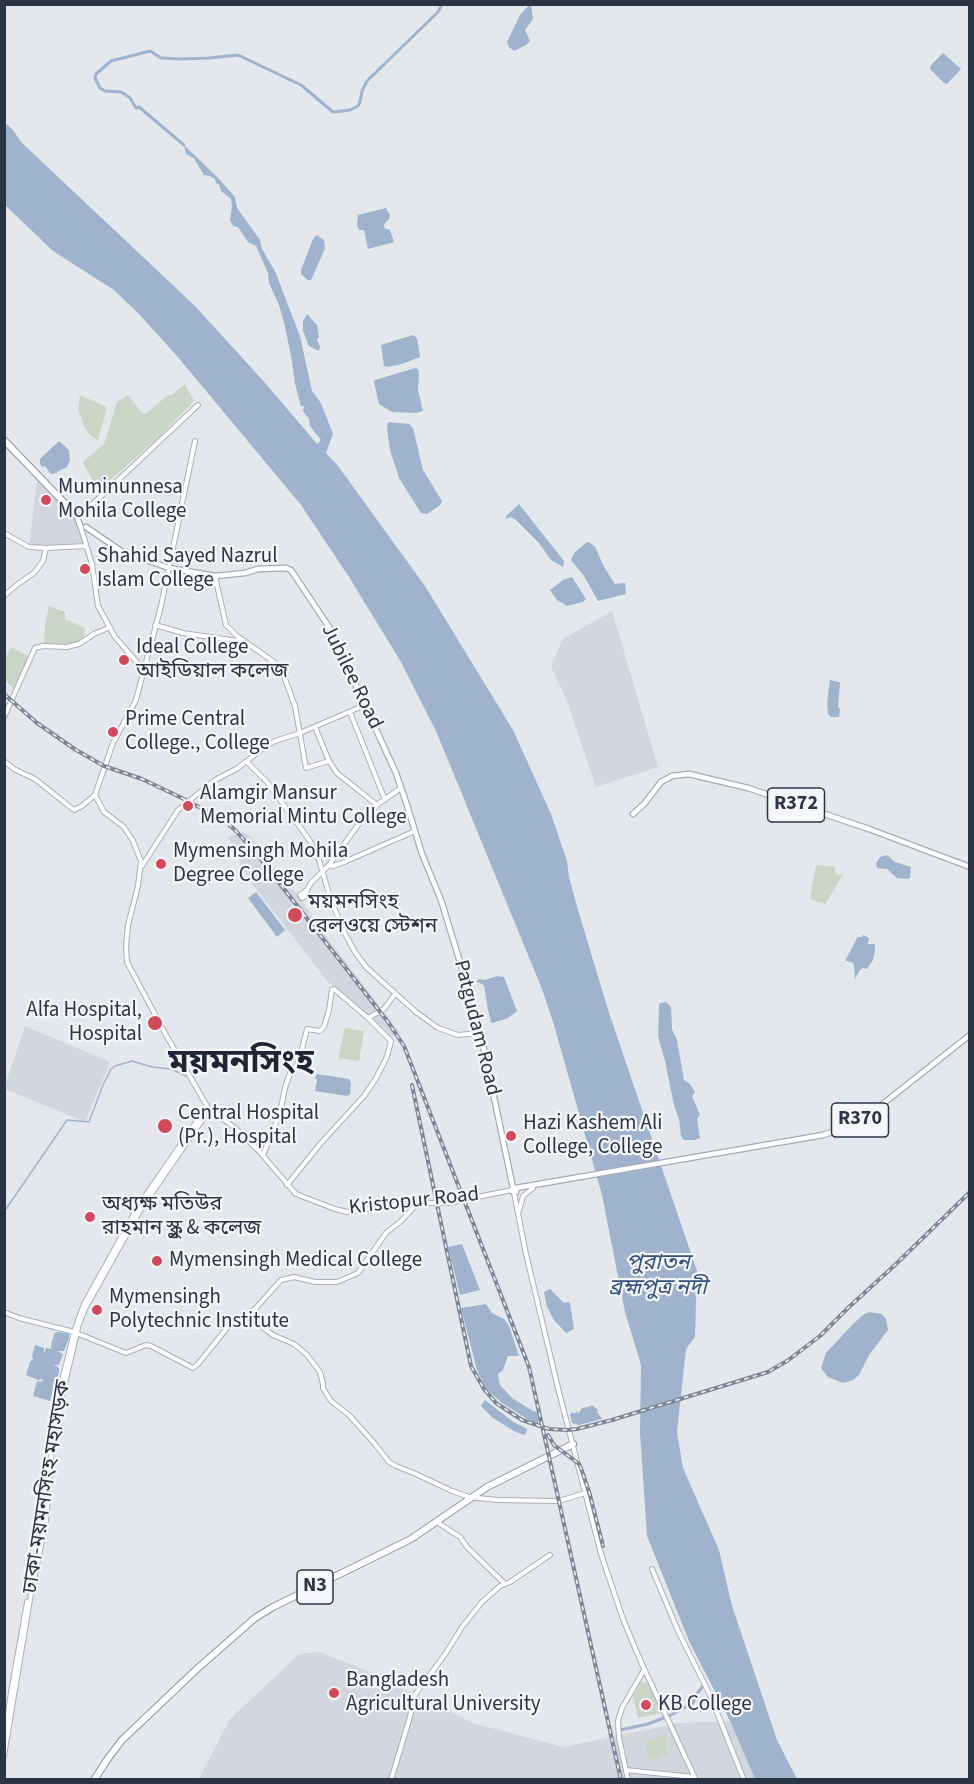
<!DOCTYPE html>
<html>
<head>
<meta charset="utf-8">
<style>
	body { margin:0 }
	#map { position:relative; width:974px; height:1784px; overflow:hidden; background:#e4e7ec; font-family:"Source Sans 3",sans-serif }
	canvas { display:block }
	.frame { position:absolute; inset:0; border:6px solid #2b3445; pointer-events:none }
</style>
</head>
<body>
<div id="map">
<canvas width="974" height="1784"></canvas>
<div class="frame"></div>
</div>
<script>
const context = document.querySelector('canvas').getContext('2d');
context.lineJoin = 'round';
function fill(path, color) {
  context.fillStyle = color;
  context.fill(path, 'evenodd');
}
function toPath(rows) {
  const path = new Path2D();
  for (const r of rows) {
    path.moveTo(r[0], r[1]);
    for (let i = 2; i < r.length; i += 2) path.lineTo(r[i], r[i + 1]);
  }
  return path;
}
function stroke(path, color, width, dash) {
  context.strokeStyle = color;
  context.lineWidth = width;
  context.lineCap = dash ? 'butt' : 'round';
  context.setLineDash(dash || []);
  context.stroke(path);
}
function write(font, color, halo, rows, align = 'center') {
  context.font = font + ' "Source Sans 3","Noto Sans Bengali",sans-serif';
  context.lineWidth = 4.5;
  context.setLineDash([]);
  context.textBaseline = 'middle';
  context.strokeStyle = halo;
  context.fillStyle = color;
  for (const [text, x, y, turn = 0] of rows) {
    context.save();
    context.translate(x, y);
    context.rotate((+turn || 0) * Math.PI / 180);
    context.textAlign = isNaN(turn) ? turn : align;
    if (halo) context.strokeText(text, 0, 0);
    context.fillText(text, 0, 0);
    context.restore();
  }
}
fill(toPath([
	[37,479,76,522,83,543,51,546,29,546],
	[612,611,658,767,596,787,567,701,552,669,552,663,563,639],
	[243,832,250,836,289,887,296,893,323,932,400,1033,392,1037,367,1013,328,982,250,881,228,837],
	[25,1026,110,1062,85,1122,5,1089,5,1085],
	[319,1652,358,1667,473,1723,563,1747,680,1723,730,1721,755,1779,198,1780,230,1719,299,1654]
]), '#d2d6de');
fill(toPath([
	[185,384,194,401,159,437,98,491,83,462,104,444,117,402,128,395,142,413,145,414,168,395,172,395],
	[80,395,107,407,98,440,91,436,85,428,78,410],
	[49,606,65,612,65,619,85,628,84,638,78,644,65,646,44,646,45,625],
	[11,647,30,657,14,689,5,680,5,659],
	[816,865,835,867,835,874,843,875,825,904,810,899],
	[345,1028,364,1031,359,1061,338,1058],
	[641,1682,649,1683,663,1713,638,1718,633,1696],
	[665,1734,668,1755,661,1755,657,1759,648,1759,646,1741]
]), '#c9d6c5');
fill(toPath([
	[529,5,531,5,533,19,525,30,530,41,526,45,514,51,509,47,507,42,520,15],
	[943,53,961,69,947,84,944,83,930,69,931,65],
	[4,122,13,130,21,142,195,306,267,385,317,444,321,440,310,426,309,419,303,411,304,406,301,406,295,384,292,361,284,322,279,305,269,283,268,273,256,246,248,242,238,227,233,226,230,220,232,206,231,199,221,191,219,184,216,183,215,179,210,176,204,175,194,158,186,154,184,145,218,178,235,197,237,208,260,240,262,249,275,271,300,336,312,391,321,403,333,434,326,453,338,466,425,586,513,730,551,814,567,861,569,877,578,910,609,1013,697,1271,695,1337,686,1349,677,1432,683,1468,719,1550,732,1606,777,1740,797,1779,755,1779,730,1721,689,1641,647,1536,640,1433,641,1365,625,1312,602,1195,554,1025,542,989,436,731,401,662,349,577,301,505,177,356,139,314,114,290,53,251,5,205],
	[386,208,390,215,389,219,384,224,384,228,390,230,394,242,368,249,364,230,359,230,357,225,358,215],
	[317,235,324,240,325,248,313,276,311,280,308,280,301,274,301,270,313,239],
	[307,314,317,325,319,337,317,340,320,347,319,351,309,346,303,331,303,321],
	[413,335,417,338,420,357,402,364,387,367,384,366,381,345],
	[415,368,418,369,419,373,418,390,423,411,416,413,392,412,379,404,374,382,375,380],
	[388,422,409,424,413,428,423,470,442,501,440,505,427,514,421,513,399,478,390,450,387,429],
	[59,441,69,450,70,460,67,467,53,474,50,473,45,466,42,467,40,464,40,459],
	[519,504,564,561,563,567,551,560,539,543,515,519,510,517,506,519,506,516],
	[587,542,590,543,595,547,604,567,615,584,625,583,626,594,598,601,584,576,571,560,574,553],
	[572,577,586,599,583,602,567,606,557,600,550,590,563,580],
	[830,680,839,682,840,683,838,707,840,709,839,717,831,717,828,714,827,703],
	[887,855,895,862,911,867,910,878,907,879,897,878,887,869,877,868,876,863,880,857],
	[256,892,285,930,277,937,248,898],
	[863,935,869,938,868,944,875,944,875,950,873,960,867,969,863,968,860,970,855,979,854,965,852,962,846,961,846,959,856,940,858,937,862,937],
	[497,976,504,977,517,1011,508,1018,493,1023,491,1022,488,1010,484,985,477,982,478,979,485,980],
	[666,1002,671,1007,672,1029,677,1040,684,1080,690,1084,695,1092,692,1096,700,1115,697,1119,700,1138,695,1140,684,1140,681,1136,679,1119,674,1105,665,1061,658,1036,659,1006,660,1003],
	[317,1074,349,1079,351,1083,350,1094,347,1096,315,1091,317,1080,315,1078],
	[462,1244,480,1290,460,1295,448,1247],
	[550,1289,564,1303,569,1302,570,1304,574,1329,566,1333,554,1320,547,1307,544,1292],
	[486,1304,492,1313,504,1319,509,1326,519,1356,508,1356,503,1370,498,1374,500,1385,512,1398,533,1411,538,1412,540,1416,538,1423,530,1421,502,1403,486,1389,477,1370,461,1308],
	[869,1312,882,1314,886,1319,888,1330,869,1355,859,1375,853,1380,843,1383,835,1380,828,1377,821,1368,826,1353,854,1323,863,1315],
	[58,1332,69,1334,69,1338,64,1351,57,1351,63,1354,59,1365,54,1365,59,1368,59,1373,55,1385,51,1385,55,1387,50,1401,33,1396,37,1381,43,1382,42,1379,38,1380,26,1375,30,1362,33,1359,32,1356,35,1345,44,1348,44,1354,46,1348,52,1349,51,1347,52,1341,55,1333],
	[485,1400,512,1421,527,1429,526,1433,524,1435,514,1431,493,1418,481,1406],
	[592,1405,598,1410,597,1412,602,1419,579,1425,572,1423,570,1415,572,1412,574,1414,577,1411,578,1414,582,1408,588,1407]
]), '#9fb4cc');
stroke(toPath([
	[4,1212,67,1120,89,1122,103,1085,111,1069,115,1066,132,1061,152,1067,171,1069,186,1076]
]), '#9fb4cc', 1.5);
stroke(toPath([
	[184,145,139,107,136,108,130,98,126,95,121,92,105,91,100,88,95,78,96,74,111,61,150,51,161,58,181,59,209,58,238,55,301,85,333,112,350,110,358,106,360,102,362,91,367,81,438,12,442,4],
	[669,1716,693,1703,696,1695,703,1686],
	[620,1730,648,1724,666,1717]
]), '#9fb4cc', 3);
const secondary = toPath([
	[80,516,198,405],
	[81,528,92,564,98,606,115,637,143,669],
	[4,533,29,547,46,548,86,546],
	[215,576,226,625,237,636,274,662,282,671,295,706,306,768,329,761],
	[4,596,18,584,34,573,43,561,46,548],
	[155,625,183,633,245,642],
	[350,712,385,800],
	[4,717,35,648,43,646,67,647,79,644,94,634,108,628],
	[315,727,329,761,337,773,377,805],
	[4,761,14,769,35,779,74,810,82,806,95,795],
	[247,761,263,748,275,741,300,733,365,705],
	[247,762,267,782,310,841,319,860,330,897,344,932,355,952,366,967,416,1012,438,1028,458,1035,480,1033],
	[95,795,113,743,136,700,161,606,195,441],
	[95,795,104,812,124,827,133,841,141,861,138,886,128,925,126,946,127,962,166,1035,207,1106],
	[329,865,363,818,370,814,378,804,401,788],
	[142,866,178,810,215,780,238,768,245,762],
	[307,890,300,895,302,898,306,896,307,890,311,883,329,865,333,866,342,863,415,831],
	[210,1109,235,1128,258,1150,296,1194,335,1209,347,1212,412,1203,448,1203,512,1190],
	[263,1155,280,1113,285,1088,291,1070,298,1064,307,1029,320,1031,324,1027,329,1010,332,990,334,989,368,1018,384,1009,395,994],
	[287,1185,321,1143,364,1096,375,1080,387,1057,391,1041,368,1018],
	[514,1193,526,1254,558,1388,601,1554,623,1619,641,1662,696,1780],
	[519,1211,523,1196,533,1188],
	[4,1312,19,1318,74,1332,126,1353,146,1345,151,1346,193,1368,198,1364,227,1328,236,1320,255,1309,281,1280,294,1277,315,1282,337,1282,358,1273,386,1233,401,1221,418,1203],
	[246,1315,273,1335,294,1344,307,1355,320,1372,323,1384,323,1388,331,1401,349,1415,375,1444,389,1462,396,1466,416,1474,452,1491,469,1497,497,1500,559,1501,585,1493],
	[50,1440,54,1413,74,1332,84,1304,139,1205,206,1108],
	[44,1512,48,1460],
	[437,1522,460,1537,467,1547,505,1584],
	[652,1569,679,1633,710,1695,744,1780],
	[29,1591,39,1546],
	[4,1740,11,1692,27,1602],
	[4,1756,31,1594,46,1521,53,1434,79,1324,86,1307,141,1209,209,1110],
	[626,1770,693,1777],
	[391,1780,410,1717,414,1696,446,1653,462,1627,482,1602,500,1586,510,1582,550,1555],
	[628,1780,619,1738,618,1721,622,1708,644,1670]
]);
const primary = toPath([
	[77,517,81,528],
	[86,527,121,551,169,568,215,576,245,573,258,569,286,568,291,570,329,627,396,773,407,805,422,854,441,900,478,1021,513,1188],
	[633,814,644,804,661,782,672,776,689,774,748,788,869,829,970,867],
	[513,1188,516,1189,516,1192,512,1191,513,1188],
	[516,1188,823,1135,847,1127,870,1114,970,1035]
]);
const highway = toPath([
	[4,440,76,515],
	[94,1780,109,1757,122,1740,198,1668,255,1618,273,1607,411,1539,487,1487,573,1444]
]);
stroke(secondary, '#a9aeb7', 6);
stroke(primary, '#a3abb8', 7);
stroke(highway, '#8b94a3', 8);
stroke(secondary, '#fff', 4);
stroke(primary, '#fff', 4.5);
stroke(highway, '#fff', 6);
const rail = toPath([
	[4,694,37,723,76,750,104,766,142,779,184,799,225,821,235,830,255,852,388,1022,404,1046,529,1367,621,1780],
	[412,1085,471,1366,484,1389,496,1403,522,1420,549,1429,567,1430,577,1429,612,1420,768,1372,787,1361,820,1336,849,1307,895,1265,970,1192],
	[548,1435,554,1445,579,1464,581,1468,590,1495,603,1546]
]);
stroke(rail, '#7d8696', 4);
stroke(rail, '#f4f6f9', 1.5, [4.5]);
for (const [x, y, r, color] of [
	[46,500,6,"#d1495b"],
	[85,569,6,"#d1495b"],
	[124,660,6,"#d1495b"],
	[113,732,6,"#d1495b"],
	[188,806,6,"#d1495b"],
	[161,864,6,"#d1495b"],
	[295,915,8,"#d1495b"],
	[155,1023,8,"#d1495b"],
	[165,1126,8,"#d1495b"],
	[511,1136,6,"#d1495b"],
	[90,1217,6,"#d1495b"],
	[157,1261,6,"#d1495b"],
	[97,1310,6,"#d1495b"],
	[334,1693,6,"#d1495b"],
	[646,1705,6,"#d1495b"]
]) {
  const dot = new Path2D();
  dot.arc(x, y, r, 0, 2 * Math.PI);
  context.fillStyle = color;
  context.fill(dot);
  stroke(dot, '#f4f6f9', 2);
}
for (const [x, y, w] of [
	[796,805,57],
	[860,1120,57],
	[315,1587,36]
]) {
  const box = new Path2D();
  box.roundRect(x - w / 2, y - 17, w, 34, 4.5);
  context.fillStyle = '#f4f6f9';
  context.fill(box);
  stroke(box, '#2b3445', 1.5);
}
write('bold 20px', '#2b3445', null, [
	["R372",796,805],
	["R370",860,1120],
	["N3",315,1587]
]);
write('21px', '#2b3445', '#f4f6f9', [
	["Muminunnesa",58,488],
	["Mohila College",58,512],
	["Shahid Sayed Nazrul",97,557],
	["Islam College",97,581],
	["Ideal College",136,648],
	["আইডিয়াল কলেজ",136,672],
	["Prime Central",125,720],
	["College., College",125,744],
	["Alamgir Mansur",200,794],
	["Memorial Mintu College",200,818],
	["Mymensingh Mohila",173,852],
	["Degree College",173,876],
	["ময়মনসিংহ",308,903],
	["রেলওয়ে স্টেশন",308,927],
	["Alfa Hospital,",142,1011,"right"],
	["Hospital",142,1035,"right"],
	["Central Hospital",178,1114],
	["(Pr.), Hospital",178,1138],
	["Hazi Kashem Ali",523,1124],
	["College, College",523,1148],
	["অধ্যক্ষ মতিউর",102,1205],
	["রাহমান স্কুল & কলেজ",102,1229],
	["Mymensingh Medical College",169,1261],
	["Mymensingh",109,1298],
	["Polytechnic Institute",109,1322],
	["Bangladesh",346,1681],
	["Agricultural University",346,1705],
	["KB College",658,1705]
], 'left');
write('21px', '#2b3445', '#f4f6f9', [
	["Jubilee Road",351,677,64],
	["Patgudam Road",476,1028,76],
	["Kristopur Road",414,1202,-6],
	["ঢাকা-ময়মনসিংহ মহাসড়ক",48,1487,-81]
]);
write('italic 22px', '#34527a', '#f4f6f9', [
	["পুরাতন",658,1264],
	["ব্রহ্মপুত্র নদী",658,1289]
]);
write('bold 33px', '#1d2536', '#f4f6f9', [
	["ময়মনসিংহ",241,1065]
]);
</script>
</body>
</html>
